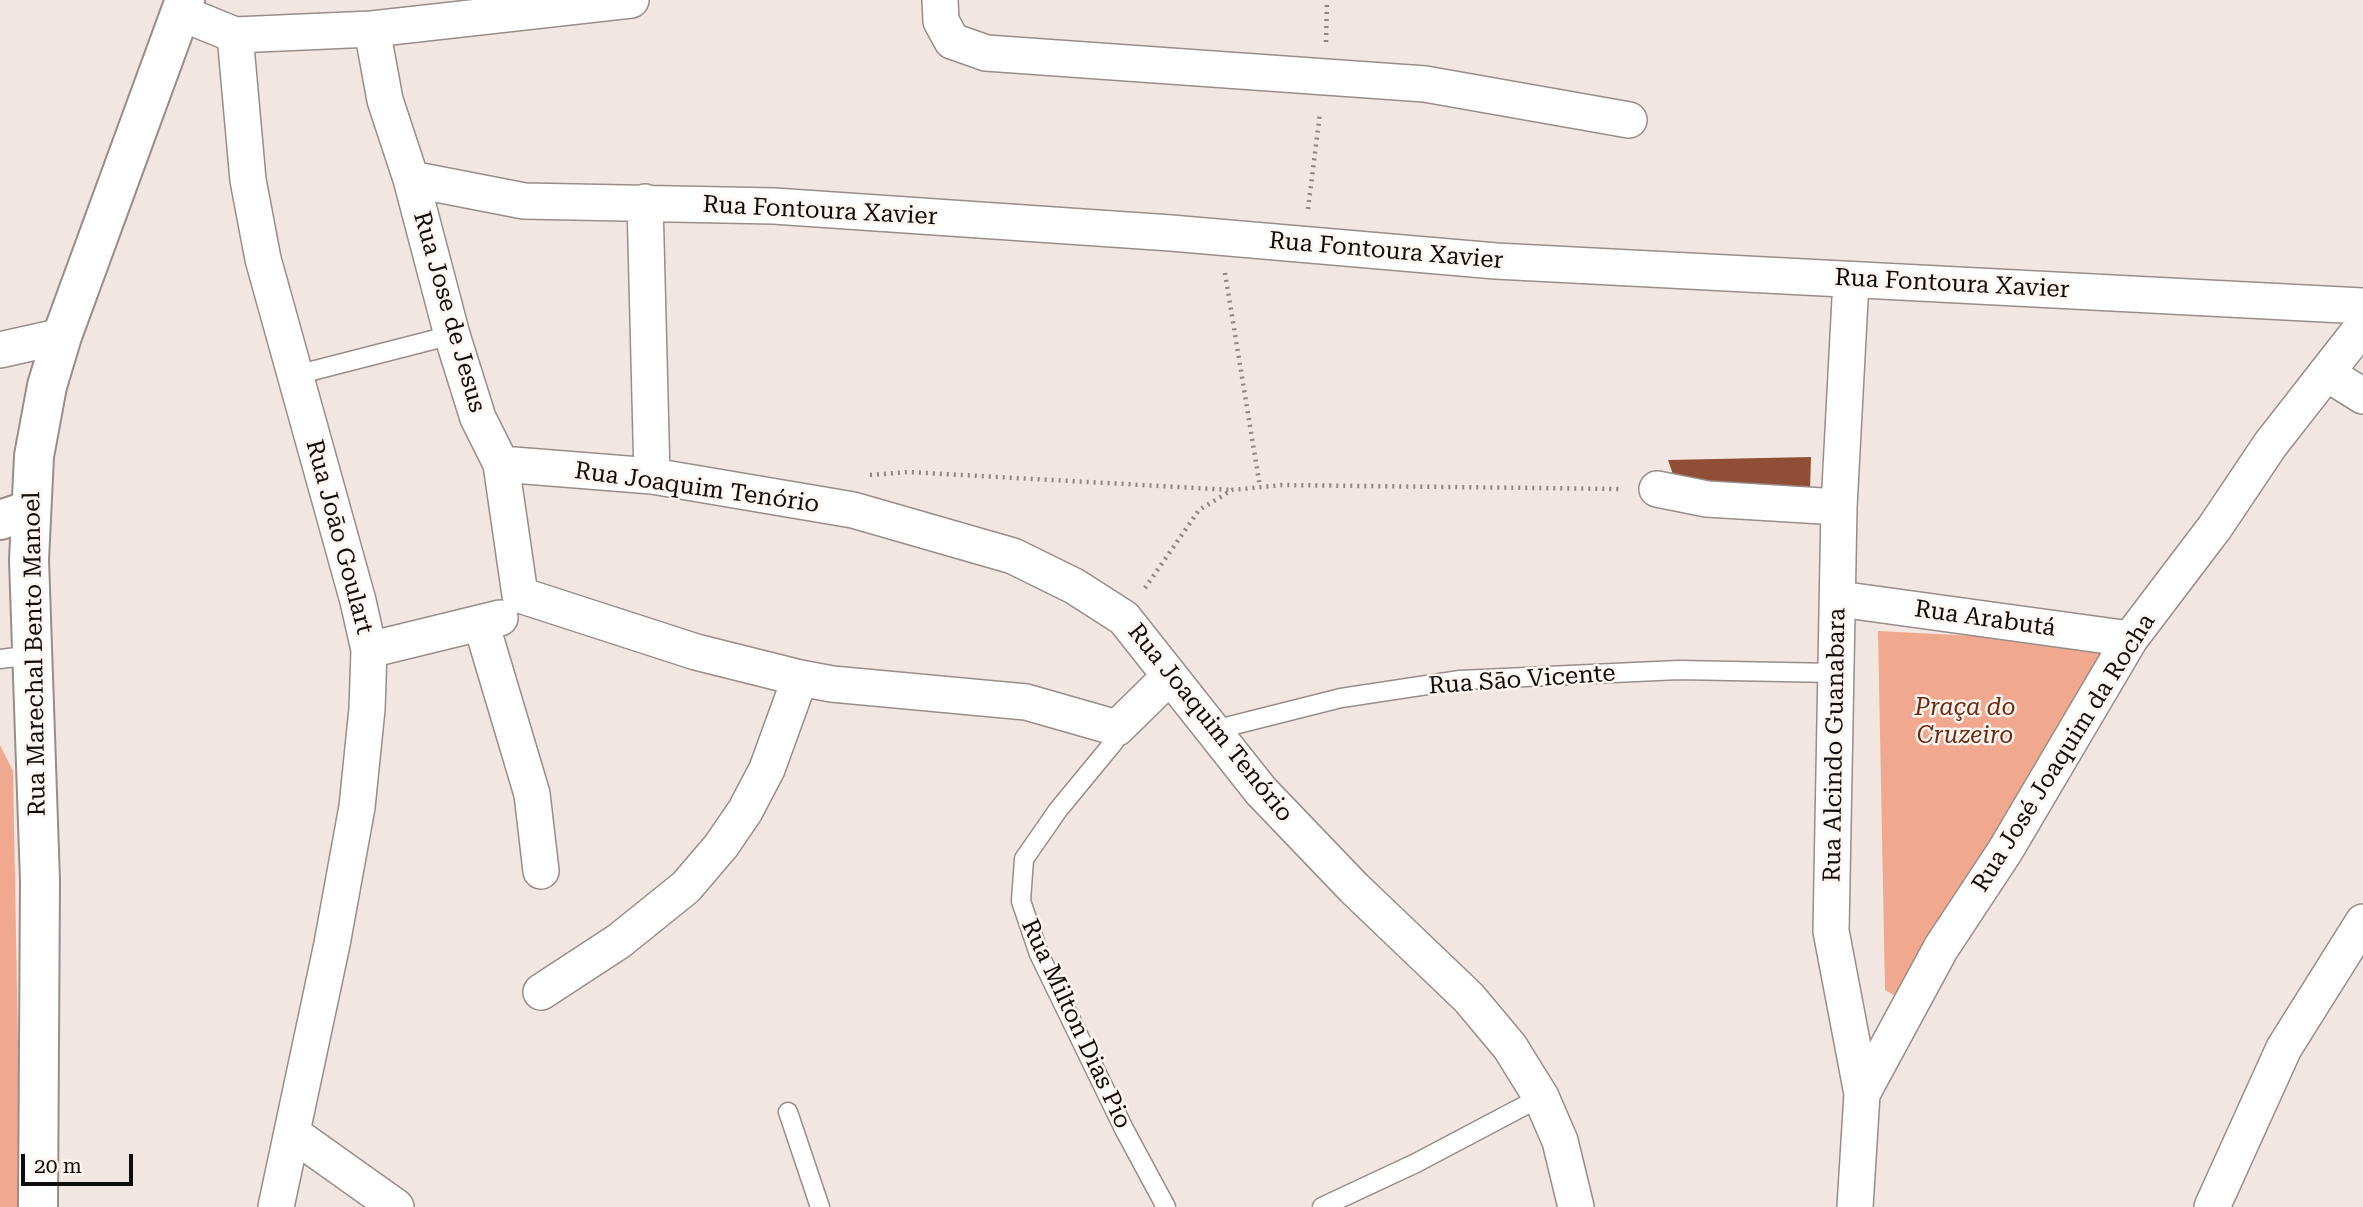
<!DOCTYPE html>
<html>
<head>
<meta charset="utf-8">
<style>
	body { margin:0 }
	#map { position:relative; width:2363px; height:1207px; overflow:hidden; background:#f2e6e2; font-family:"Roboto Serif",serif }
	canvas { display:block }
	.scale { position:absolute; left:21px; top:1154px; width:112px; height:32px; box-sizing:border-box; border:4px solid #100c0b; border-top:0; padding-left:9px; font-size:21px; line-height:24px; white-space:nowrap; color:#100c0b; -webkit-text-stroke:5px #fef4f0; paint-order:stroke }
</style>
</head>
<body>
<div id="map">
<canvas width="2363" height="1207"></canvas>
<div class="scale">20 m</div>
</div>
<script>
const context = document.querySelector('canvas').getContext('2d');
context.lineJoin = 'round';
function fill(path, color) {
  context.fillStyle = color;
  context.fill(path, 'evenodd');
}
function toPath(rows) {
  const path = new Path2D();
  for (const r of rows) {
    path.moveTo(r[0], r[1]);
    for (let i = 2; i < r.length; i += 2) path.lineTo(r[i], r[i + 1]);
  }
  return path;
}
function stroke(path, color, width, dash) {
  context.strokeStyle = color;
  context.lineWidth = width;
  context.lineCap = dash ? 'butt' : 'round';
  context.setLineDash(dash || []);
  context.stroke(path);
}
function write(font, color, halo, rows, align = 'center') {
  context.font = font + ' "Roboto Serif",serif';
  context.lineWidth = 5;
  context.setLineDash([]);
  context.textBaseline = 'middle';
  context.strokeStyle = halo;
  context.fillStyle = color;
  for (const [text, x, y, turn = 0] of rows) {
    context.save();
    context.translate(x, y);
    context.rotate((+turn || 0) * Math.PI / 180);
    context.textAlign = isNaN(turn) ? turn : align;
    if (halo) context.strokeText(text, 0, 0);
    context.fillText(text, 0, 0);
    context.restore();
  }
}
fill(toPath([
	[1878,631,2112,643,1897,997,1885,990],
	[0,745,13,771,21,1207,0,1207]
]), '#f0a98e');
fill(toPath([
	[1811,457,1810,491,1675,480,1668,460]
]), '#8f4e35');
const service = toPath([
	[296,375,452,335],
	[0,659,31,655],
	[1117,728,1114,742,1058,810,1024,859,1021,901,1039,954,1124,1129,1166,1207],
	[1214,730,1341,698,1460,680,1679,670,1834,673],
	[788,1112,820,1207],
	[1322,1207,1416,1163,1541,1097]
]);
const minor = toPath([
	[940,0,941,21,952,41,986,53,1425,84,1629,120],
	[181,13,235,35,372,29,631,0],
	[372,29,385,100,411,179,452,335,478,418,501,464,520,595],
	[235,35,248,180,263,259,358,601,369,650,367,709,357,807,332,944,276,1207],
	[411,179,524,201,774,206,1171,233,1496,261,2363,306],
	[645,202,652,476],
	[1851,280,1839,507,1831,931,1862,1094,1855,1207],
	[0,350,62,336],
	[2326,373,2363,396],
	[501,464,652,476,853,510,1013,556,1074,586,1124,618,1261,791,1354,888,1469,998,1510,1047,1541,1097,1560,1141,1576,1207],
	[1657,489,1707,499,1839,507],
	[520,595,696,652,800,678,832,684,1026,702,1117,728,1170,676],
	[1839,599,2130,639],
	[481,623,532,794,541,871],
	[369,650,500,618],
	[541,992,619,941,686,887,721,846,745,811,767,769,800,678],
	[1862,1094,1941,948,2005,851,2130,639,2215,527,2270,445,2363,326],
	[292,1133,396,1207],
	[2212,1207,2284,1048,2363,922]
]);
const tertiary = toPath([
	[0,520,30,510]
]);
const secondary = toPath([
	[38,1207,40,881,29,560,34,456,47,386,62,336,185,0]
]);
stroke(service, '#988d89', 21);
stroke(minor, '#988d89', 38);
stroke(tertiary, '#988d89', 42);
stroke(secondary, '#988d89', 42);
stroke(toPath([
	[1326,42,1327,0],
	[1308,209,1320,113],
	[1225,273,1260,487],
	[870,475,908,472,1232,490],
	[1145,588,1199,510,1232,490,1282,485,1621,489]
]), '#8f8684', 4.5, [2, 5]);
stroke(service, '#fff', 18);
stroke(minor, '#fff', 35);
stroke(tertiary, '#fff', 38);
stroke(secondary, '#fff', 38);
write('24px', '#100c0b', '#fef4f0', [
	["Rua Fontoura Xavier",820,211,3],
	["Rua Fontoura Xavier",1386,251,5],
	["Rua Fontoura Xavier",1952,284,3],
	["Rua Jose de Jesus",449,312,74],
	["Rua Joaquim Tenório",697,488,8],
	["Rua Joāo Goulart",339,537,75],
	["Rua Arabutá",1985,619,8],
	["Rua Marechal Bento Manoel",35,654,-91],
	["Rua Sāo Vicente",1522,680,-4],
	["Rua Joaquim Tenório",1210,723,51],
	["Rua Alcindo Guanabara",1835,745,-89],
	["Rua José Joaquim da Rocha",2064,753,-58],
	["Rua Milton Dias Pio",1076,1024,65]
]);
write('italic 24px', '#6d2c12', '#fef4f0', [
	["Praça do",1965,708],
	["Cruzeiro",1965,736]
]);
</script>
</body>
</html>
